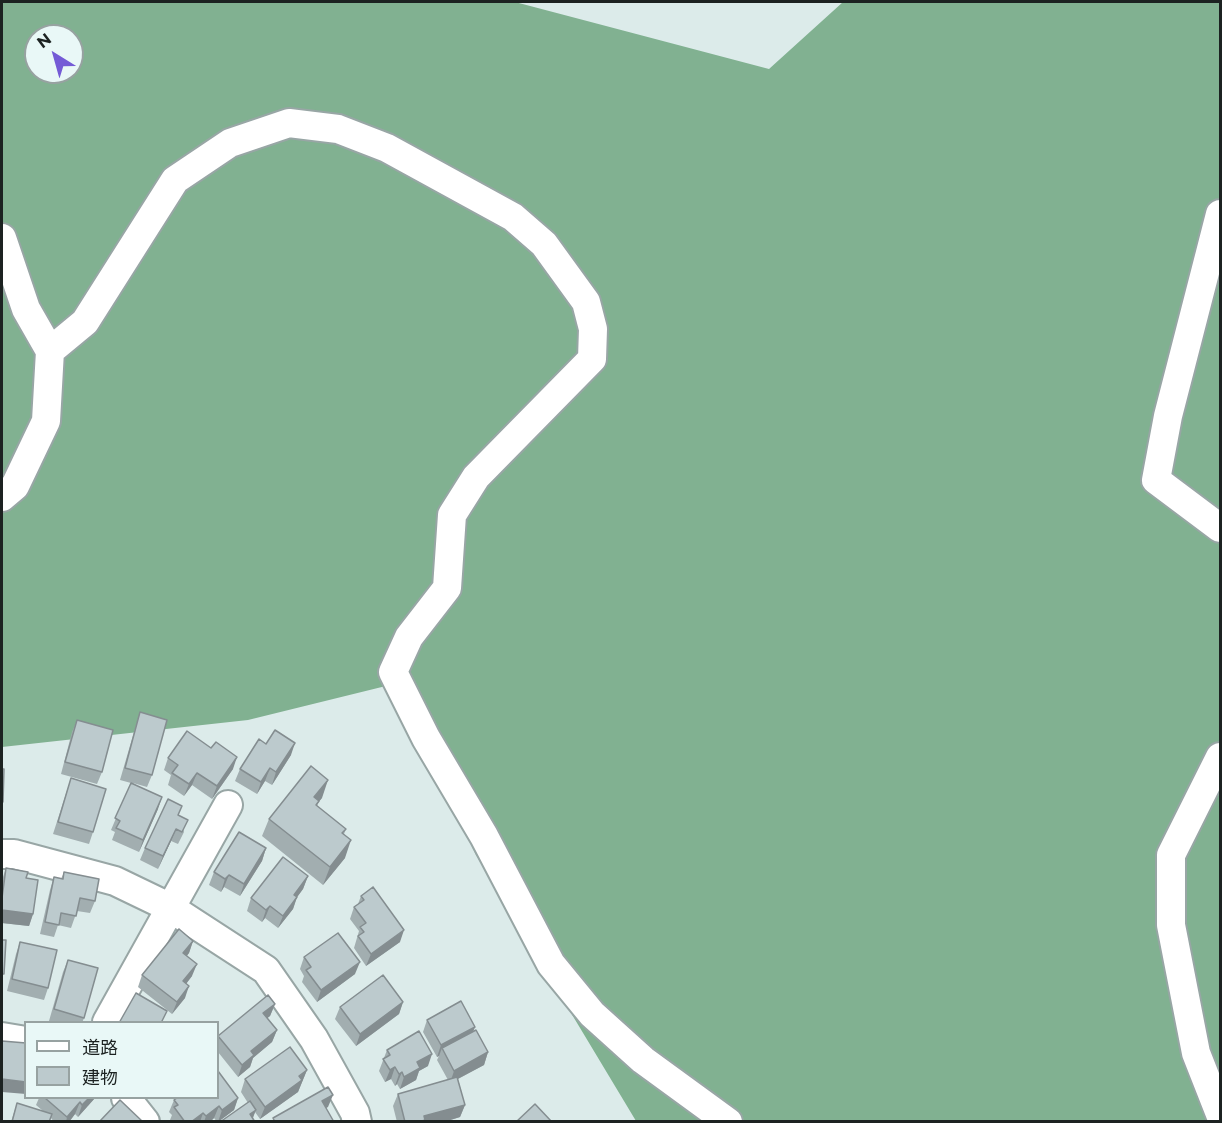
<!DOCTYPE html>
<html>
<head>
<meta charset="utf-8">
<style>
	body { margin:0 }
	#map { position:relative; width:1222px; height:1123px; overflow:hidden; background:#dcebea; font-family:Montserrat,"Noto Sans JP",sans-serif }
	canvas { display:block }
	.frame { position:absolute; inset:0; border:3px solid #1c2221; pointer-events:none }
	.legend { position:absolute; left:24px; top:1021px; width:195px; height:78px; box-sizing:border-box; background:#e9f8f7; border:2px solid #97a2a1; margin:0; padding:8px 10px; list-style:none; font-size:18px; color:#1c2221 }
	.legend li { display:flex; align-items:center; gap:12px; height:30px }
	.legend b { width:30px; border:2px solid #97a2a1 }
	.north { position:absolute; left:24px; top:24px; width:60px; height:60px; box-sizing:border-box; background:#e9f8f7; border:2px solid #97a2a1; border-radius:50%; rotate:323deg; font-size:16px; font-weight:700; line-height:24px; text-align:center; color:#1c2221 }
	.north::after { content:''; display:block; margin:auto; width:21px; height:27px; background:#745bd6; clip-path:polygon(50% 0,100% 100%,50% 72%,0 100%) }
</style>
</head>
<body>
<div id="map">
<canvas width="1222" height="1123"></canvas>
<div class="frame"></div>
<ul class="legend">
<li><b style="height:8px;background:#fff"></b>道路</li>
<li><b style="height:16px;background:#bccacd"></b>建物</li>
</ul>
<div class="north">N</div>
</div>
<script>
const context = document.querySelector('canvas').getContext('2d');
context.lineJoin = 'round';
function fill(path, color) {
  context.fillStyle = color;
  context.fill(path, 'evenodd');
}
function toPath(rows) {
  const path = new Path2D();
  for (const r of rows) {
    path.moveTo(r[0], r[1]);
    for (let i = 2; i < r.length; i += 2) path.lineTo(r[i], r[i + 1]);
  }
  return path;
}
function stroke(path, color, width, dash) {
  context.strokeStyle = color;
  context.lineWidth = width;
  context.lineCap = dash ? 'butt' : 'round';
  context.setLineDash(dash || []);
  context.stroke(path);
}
fill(toPath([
	[2,2,515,2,769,69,843,2,1220,2,1220,1121,636,1121,476,855,394,684,248,720,2,747],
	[36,36,72,36,72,72,36,72]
]), '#81b191');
const minor = toPath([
	[1220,214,1168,416,1156,480,1220,528],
	[2,238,26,309,50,351,46,421,15,486,2,497],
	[50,351,85,322,175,180,230,143,289,123,338,129,387,148,513,217,544,244,586,302,593,329,592,359,476,477,452,515,447,588,409,637,393,672,426,738,484,836,551,964,592,1014,643,1060,728,1122],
	[1220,757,1171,855,1171,925,1196,1053,1220,1114],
	[2,854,14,854,115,881,169,907,266,970,314,1039,355,1113,357,1122],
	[107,1022,228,805],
	[2,1037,26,1041],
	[126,1098,145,1122]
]);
stroke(minor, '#98a6a5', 32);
stroke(minor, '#fff', 28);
fill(toPath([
	[140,712,152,775,147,787,133,783,158,809,139,852,112,840,115,832,111,830,131,783,120,780,136,725],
	[77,720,102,772,97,784,61,774,72,732],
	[266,744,291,755,272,785,265,781,257,794,235,781,240,769],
	[168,758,233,769,212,799,192,785,184,796,168,785,171,775,164,770],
	[71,778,93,832,89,844,53,834],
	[322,798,319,801,317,806,346,829,344,834,345,858,323,885,262,836,269,819],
	[179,815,184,832,178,844,171,841,158,869,140,860,145,848],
	[266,848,262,861,240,896,224,887,221,892,209,885,214,872],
	[6,868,26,878,33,914,29,926,2,923,2,880],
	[64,872,95,901,90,913,77,911,71,928,58,925,54,937,40,934,50,890,54,877,61,879],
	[308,876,303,889,297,897,293,909,278,928,265,918,262,922,247,911,251,898],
	[361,896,400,942,366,966,354,948,359,931,350,919,354,907,358,904],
	[193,941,189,953,187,956,192,976,186,984,185,998,172,1014,138,987,142,975],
	[20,942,48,988,44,1000,7,991,16,954],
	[304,957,355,974,317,1002,302,982,304,976,300,969],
	[68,960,84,1018,82,1023,53,1023,49,1021,63,972],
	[403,1002,399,1014,356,1046,335,1019,340,1007],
	[275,1004,270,1016,267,1018,277,1030,272,1042,253,1058,250,1067,238,1077,218,1052,218,1036],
	[427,1020,475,1027,473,1031,488,1052,484,1065,458,1079,465,1105,460,1117,444,1122,397,1122,393,1106,398,1094,448,1080,437,1060,439,1056,437,1057,423,1032],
	[387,1050,428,1066,419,1071,416,1080,400,1089,397,1084,395,1086,391,1079,385,1082,379,1071],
	[307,1070,298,1092,260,1119,255,1112,253,1118,220,1122,248,1103,241,1092,245,1079],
	[39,1098,95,1098,78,1117,75,1114,69,1122,54,1122,51,1118,49,1122,11,1122,17,1103,43,1111,36,1105],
	[238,1098,234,1110,218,1122,217,1122,214,1118,210,1122,171,1122,170,1120,172,1115,169,1112,174,1100]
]), '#a2aeb0');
fill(toPath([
	[295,743,291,755,272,785,276,772],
	[237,757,233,769,212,799,217,786],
	[270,768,265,781,257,794,261,782],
	[197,773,192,785,184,796,189,784],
	[328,780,322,798,308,815,314,797],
	[162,797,158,809,139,852,143,840],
	[176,829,171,841,158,869,163,856],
	[351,840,345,858,323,885,330,867],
	[266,848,262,861,240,896,244,884],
	[229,875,224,887,221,892,225,879],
	[308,876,303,889,295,900,297,897,293,909,278,928,283,916,294,895],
	[270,906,265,918,262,922,266,910],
	[2,910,33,914,29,926,2,923],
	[404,930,400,942,366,966,371,954],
	[193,941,189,953,179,965,183,953],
	[360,962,355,974,317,1002,321,990],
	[197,964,192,976,179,993,183,981],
	[189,986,185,998,172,1014,177,1002],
	[403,1002,399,1014,356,1046,360,1034],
	[275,1004,270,1016,258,1026,263,1013],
	[475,1027,470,1039,442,1048,439,1056,437,1057,441,1045],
	[277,1030,272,1042,253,1058,250,1067,238,1077,242,1065,251,1051],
	[488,1052,484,1065,450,1083,454,1071],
	[432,1054,428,1066,419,1071,416,1080,400,1089,404,1077,417,1062],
	[395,1067,391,1079,385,1082,390,1070],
	[307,1070,298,1092,260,1119,265,1107],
	[402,1072,397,1084,395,1086,399,1074],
	[2,1079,26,1082,26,1094,2,1092],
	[333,1095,328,1107,318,1113,322,1101],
	[89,1098,95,1098,78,1117,82,1105],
	[238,1098,234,1110,218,1122,222,1110],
	[80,1102,75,1114,69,1122,66,1122,67,1117],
	[465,1105,460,1117,444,1122,419,1122,424,1116],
	[219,1106,214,1118,210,1122,204,1122,206,1116],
	[256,1110,251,1122,250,1114],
	[203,1113,200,1122,191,1122]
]), '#848d90');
const building = toPath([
	[140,712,167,720,152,775,125,768,140,712],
	[77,720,113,730,102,772,65,762,77,720],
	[275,730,295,743,276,772,270,768,261,782,240,769,259,739,266,744,275,730],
	[187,731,211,748,216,742,237,757,217,786,197,773,189,784,172,773,178,765,168,758,187,731],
	[311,766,328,780,314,797,319,801,316,805,346,829,342,833,351,840,330,867,269,819,311,766],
	[2,769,4,769,3,802,2,802,2,769],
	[71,778,106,789,93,832,58,822,71,778],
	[131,783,162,797,143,840,116,828,120,821,115,818,131,783],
	[168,799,182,806,178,815,188,820,182,832,176,829,163,856,145,848,168,799],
	[239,832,266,848,244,884,229,875,225,879,214,872,239,832],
	[283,857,308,876,294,895,297,897,283,916,270,906,266,910,251,898,283,857],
	[6,868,28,872,26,878,38,880,33,914,2,910,2,898,6,868],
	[64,872,99,879,95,901,80,898,76,916,61,913,59,925,45,922,54,877,63,879,64,872],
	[373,887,404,930,371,954,358,936,364,932,360,927,366,923,354,907,364,900,361,896,373,887],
	[179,929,193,941,183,953,197,964,183,981,189,986,177,1002,142,975,179,929],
	[338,933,360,962,321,990,306,970,311,967,304,957,338,933],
	[2,940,6,940,4,974,2,974,2,940],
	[20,942,57,950,48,988,12,979,20,942],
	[68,960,98,968,84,1018,54,1009,68,960],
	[383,975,403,1002,360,1034,340,1007,383,975],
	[136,993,167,1011,161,1023,119,1023,136,993],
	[268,995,275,1004,263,1013,277,1030,251,1051,254,1055,242,1065,218,1036,268,995],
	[461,1001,475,1027,441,1045,427,1020,461,1001],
	[476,1030,488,1052,454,1071,442,1048,476,1030],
	[419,1031,432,1054,417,1062,420,1068,404,1077,402,1072,399,1074,395,1067,390,1070,383,1059,390,1055,387,1050,419,1031],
	[2,1041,26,1043,26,1082,2,1079,2,1041],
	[290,1047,307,1070,299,1076,302,1080,265,1107,245,1079,290,1047],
	[218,1071,238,1098,222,1110,219,1106,206,1116,203,1113,191,1122,185,1122,174,1107,178,1105,174,1100,177,1098,218,1098,218,1071],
	[457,1077,465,1105,424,1116,425,1120,419,1122,405,1122,398,1094,457,1077],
	[328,1087,333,1095,322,1101,334,1122,275,1122,273,1118,328,1087],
	[45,1098,89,1098,82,1105,80,1102,67,1117,45,1098],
	[120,1100,143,1122,99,1122,120,1100],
	[250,1101,256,1110,250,1114,255,1122,220,1122,250,1101],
	[17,1103,52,1114,49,1122,12,1122,17,1103],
	[535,1104,552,1122,516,1122,535,1104]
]);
fill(building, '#bccacd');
stroke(building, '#848d90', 1.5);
</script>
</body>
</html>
